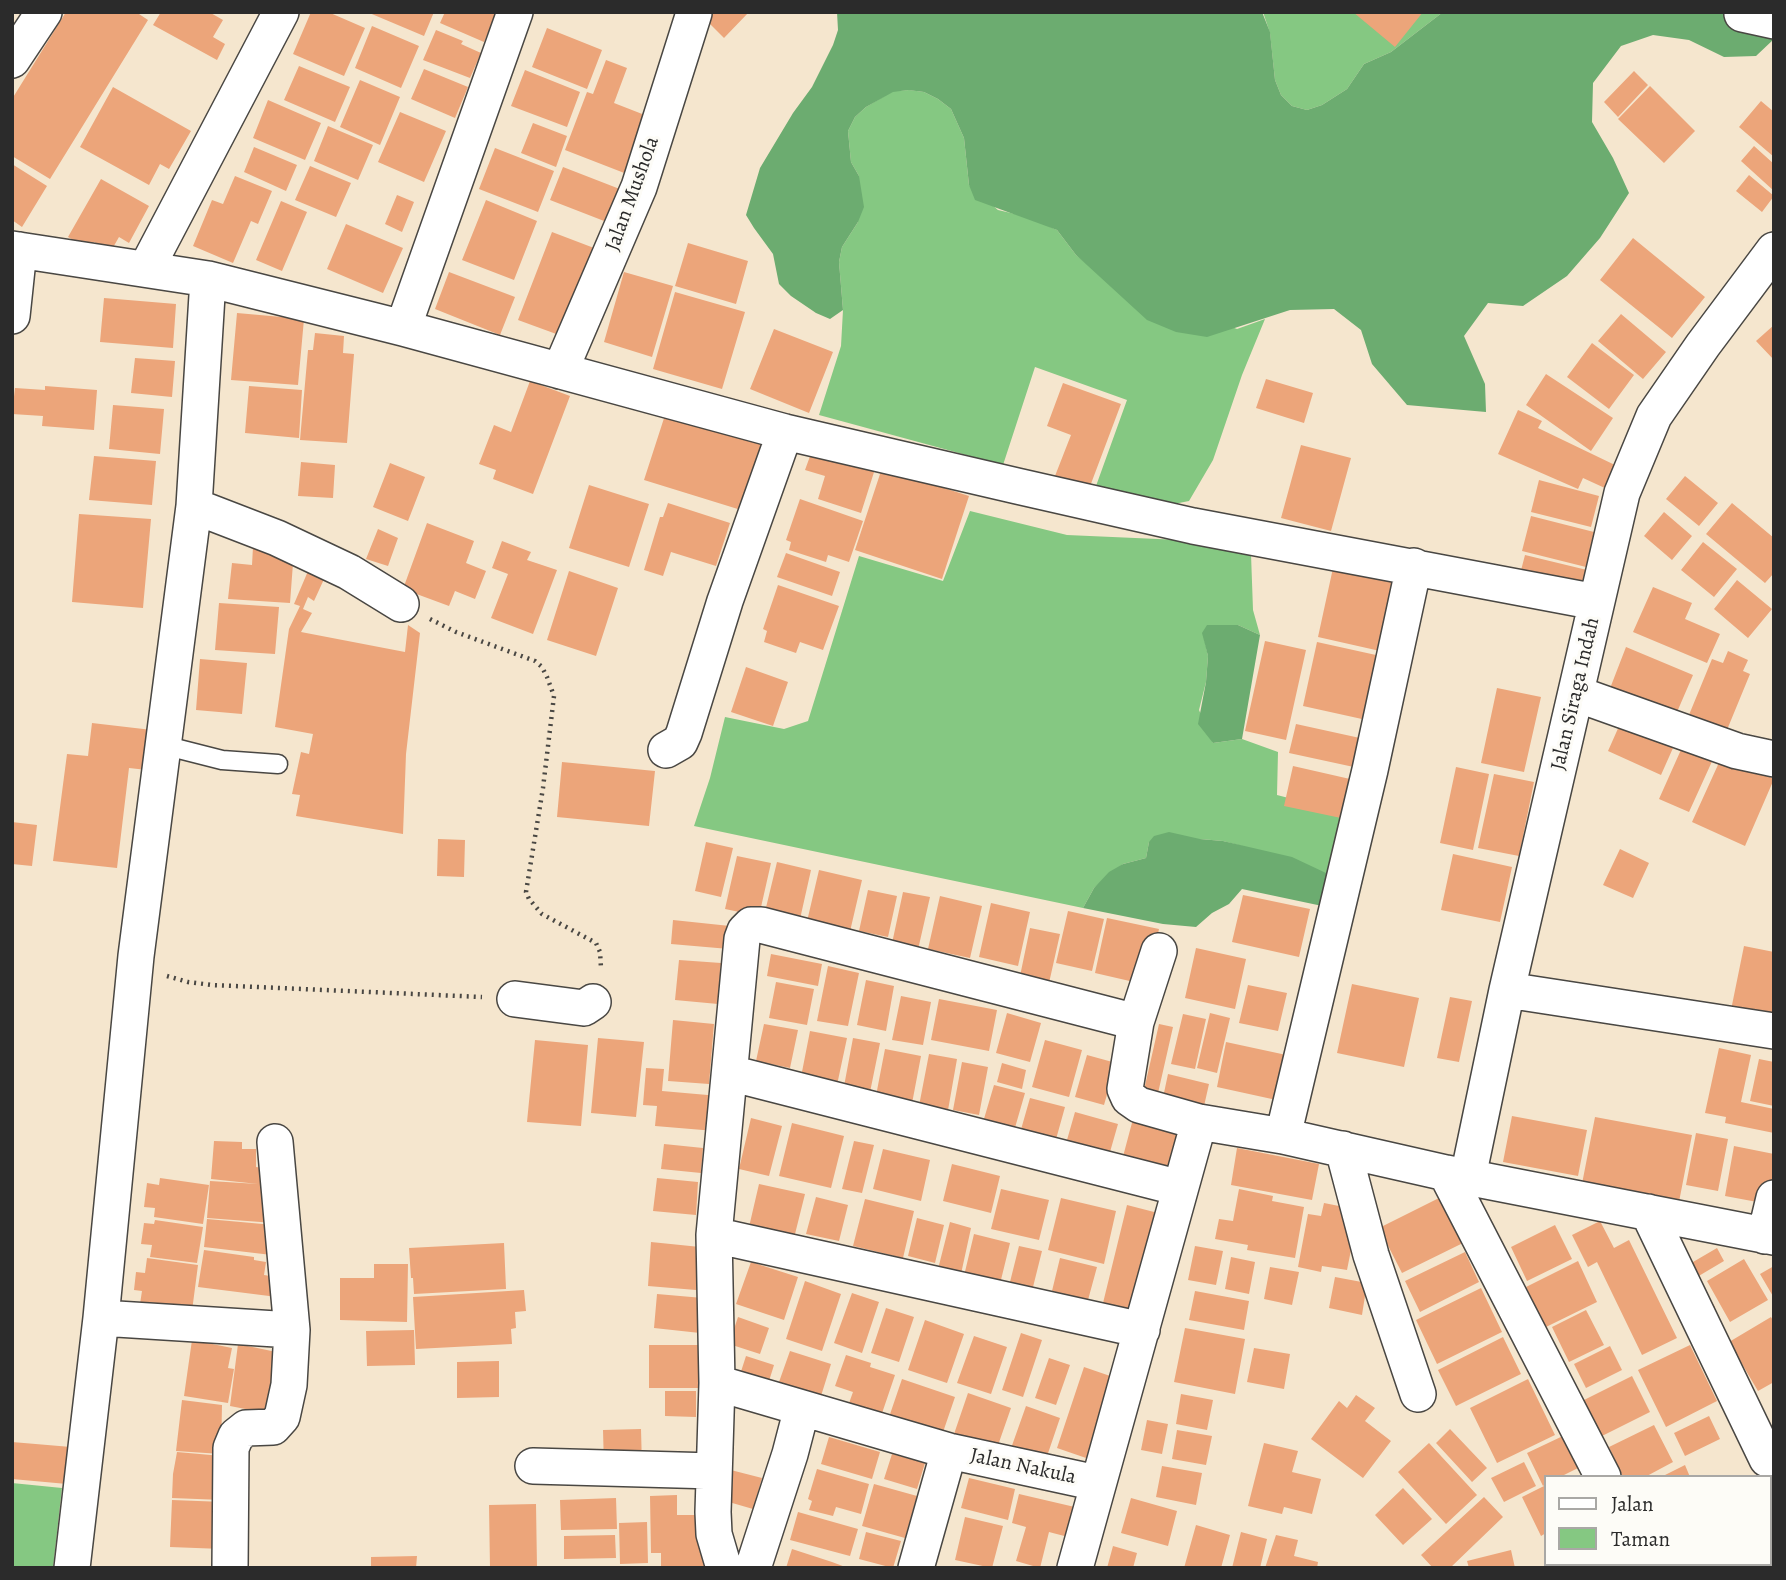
<!DOCTYPE html>
<html>
<head>
<meta charset="utf-8">
<style>
	body { margin:0 }
	#map { position:relative; width:1786px; height:1580px; overflow:hidden; background:#f5e6ce; font-family:Alegreya,serif }
	canvas { display:block }
	.frame { position:absolute; inset:0; border:14px solid #2b2b2b; pointer-events:none }
	.legend { position:absolute; left:1544px; top:1475px; width:228px; height:91px; box-sizing:border-box; background:#fdfcf7; border:2px solid #a9a8a5; margin:0; padding:9px 12px; list-style:none; font-size:21px; color:#2b2b2b }
	.legend li { display:flex; align-items:center; gap:14px; height:35px }
	.legend b { width:35px; border:2px solid #a9a8a5 }
</style>
</head>
<body>
<div id="map">
<canvas width="1786" height="1580"></canvas>
<div class="frame"></div>
<ul class="legend">
<li><b style="height:9px;background:#fff"></b>Jalan</li>
<li><b style="height:19px;background:#85c882"></b>Taman</li>
</ul>
</div>
<script>
const context = document.querySelector('canvas').getContext('2d');
context.lineJoin = 'round';
function fill(path, color) {
  context.fillStyle = color;
  context.fill(path, 'evenodd');
}
function toPath(rows) {
  const path = new Path2D();
  for (const r of rows) {
    path.moveTo(r[0], r[1]);
    for (let i = 2; i < r.length; i += 2) path.lineTo(r[i], r[i + 1]);
  }
  return path;
}
function stroke(path, color, width, dash) {
  context.strokeStyle = color;
  context.lineWidth = width;
  context.lineCap = dash ? 'butt' : 'round';
  context.setLineDash(dash || []);
  context.stroke(path);
}
function write(font, color, halo, rows, align = 'center') {
  context.font = font + ' Alegreya,serif';
  context.lineWidth = 6;
  context.setLineDash([]);
  context.textBaseline = 'middle';
  context.strokeStyle = halo;
  context.fillStyle = color;
  for (const [text, x, y, turn = 0] of rows) {
    context.save();
    context.translate(x, y);
    context.rotate((+turn || 0) * Math.PI / 180);
    context.textAlign = isNaN(turn) ? turn : align;
    if (halo) context.strokeText(text, 0, 0);
    context.fillText(text, 0, 0);
    context.restore();
  }
}
fill(toPath([
	[1263,12,1443,12,1391,52,1364,64,1347,89,1322,105,1307,110,1292,106,1281,95,1275,80,1270,33],
	[909,90,924,92,938,99,951,109,964,138,969,185,998,210,1028,217,1057,230,1076,255,1101,275,1237,329,1265,319,1242,375,1213,460,1189,501,1174,504,1096,486,1127,400,1035,367,1003,465,819,415,841,346,843,310,839,262,842,247,858,222,859,176,851,162,848,131,855,117,866,107,893,91],
	[970,511,1067,535,1226,542,1251,554,1253,610,1260,635,1238,625,1203,633,1208,656,1206,682,1199,710,1213,743,1242,739,1278,752,1277,795,1350,814,1334,881,1253,849,1223,841,1200,839,1149,842,1146,858,1123,864,1094,888,1083,908,694,826,710,778,725,717,784,729,808,721,859,556,943,581],
	[12,1483,62,1488,53,1568,12,1568]
]), '#85c882');
fill(toPath([
	[837,12,1262,12,1270,32,1275,80,1281,95,1292,106,1307,110,1322,105,1347,89,1364,64,1391,52,1443,12,1774,12,1774,39,1756,56,1724,57,1689,40,1653,35,1621,46,1593,83,1592,122,1613,158,1629,193,1600,238,1567,276,1523,306,1488,303,1464,336,1485,384,1486,412,1407,405,1372,364,1361,330,1334,309,1290,310,1207,337,1176,332,1147,320,1076,255,1057,230,975,200,969,185,964,138,951,109,938,99,924,92,908,90,893,92,866,107,855,117,848,131,851,162,859,176,864,207,858,222,842,247,839,262,843,310,830,319,816,313,791,296,779,284,773,254,754,228,746,215,760,168,793,113,812,87,833,45,838,30],
	[1207,625,1238,625,1260,635,1242,739,1213,743,1198,724,1206,682,1208,656,1202,633],
	[1169,832,1200,839,1223,841,1292,857,1326,873,1334,881,1327,907,1242,889,1229,904,1212,913,1196,927,1163,924,1083,908,1094,888,1109,872,1123,864,1146,858,1149,842,1154,836]
]), '#6cac70');
fill(toPath([
	[66,12,136,12,148,20,50,179,12,156,12,99],
	[161,12,209,12,223,20,213,37,225,44,217,60,153,25],
	[311,12,328,12,365,28,344,76,293,54],
	[367,12,434,12,424,36],
	[445,12,497,12,484,42,440,23],
	[698,12,749,12,724,38],
	[1353,12,1423,12,1395,47],
	[372,26,419,46,401,88,355,68],
	[547,28,602,50,587,89,532,67],
	[436,30,463,41,461,44,481,53,470,78,423,60],
	[606,60,627,68,614,103,655,119,632,176,565,150,587,92,593,94],
	[299,66,350,87,335,122,284,100],
	[424,69,468,87,455,118,411,99],
	[525,70,580,92,567,127,511,106],
	[1634,71,1648,85,1618,117,1604,102],
	[360,80,400,97,380,145,340,127],
	[1650,86,1695,131,1664,163,1618,119],
	[113,87,191,131,169,169,160,164,149,185,80,147],
	[268,100,321,123,305,160,253,138],
	[1761,101,1774,112,1774,157,1739,127],
	[400,112,446,131,424,182,378,162],
	[533,123,567,136,556,167,521,153],
	[328,126,373,145,358,180,314,161],
	[1754,146,1774,164,1774,191,1741,161],
	[254,147,297,165,286,191,244,172],
	[495,148,554,171,538,212,479,189],
	[12,164,47,186,22,227,12,220],
	[310,166,351,183,336,217,295,200],
	[563,167,630,193,617,226,550,200],
	[1749,175,1774,196,1762,212,1736,191],
	[235,176,272,191,258,224,251,221,233,263,193,246,212,200,223,204],
	[101,179,149,206,129,243,119,237,111,251,94,242,90,249,68,237],
	[397,195,414,202,402,232,385,224],
	[486,200,537,221,514,280,462,260],
	[281,201,307,212,282,271,256,260],
	[346,224,403,248,383,293,327,269],
	[552,232,594,248,559,335,518,320],
	[1633,238,1705,297,1672,338,1600,280],
	[688,243,748,261,736,304,675,286],
	[449,272,515,297,500,335,435,309],
	[624,272,673,286,652,357,604,342],
	[675,292,745,312,722,389,653,369],
	[104,298,176,304,173,348,100,342],
	[237,313,304,319,298,385,231,380],
	[1621,314,1666,352,1643,379,1598,341],
	[1774,325,1774,360,1756,341],
	[774,329,833,352,809,413,750,389],
	[315,333,344,336,343,353,354,354,347,443,300,440,308,350,313,350],
	[1592,343,1634,375,1609,409,1567,377],
	[135,358,175,361,172,397,131,393],
	[1546,374,1613,418,1591,451,1526,405],
	[1266,379,1313,393,1304,423,1256,408],
	[530,381,570,396,533,494,493,479,496,470,479,464,494,425,511,432],
	[1063,383,1121,404,1089,489,1055,476,1071,435,1047,426],
	[45,386,97,390,94,430,42,426,43,416,12,414,15,388,45,390],
	[249,386,302,390,299,438,245,433],
	[113,405,164,409,160,454,109,449],
	[1518,410,1542,421,1538,428,1617,466,1607,489,1583,478,1578,489,1498,454],
	[666,412,763,442,741,510,644,480],
	[1301,445,1351,458,1331,531,1281,518],
	[813,448,875,469,861,513,818,499,825,476,805,470],
	[94,456,156,461,152,505,89,500],
	[301,462,335,465,333,498,298,496],
	[390,463,425,477,408,521,373,507],
	[882,468,969,496,942,579,855,550],
	[1685,476,1718,503,1699,526,1666,499],
	[1539,480,1599,496,1591,527,1531,512],
	[589,485,649,504,629,567,569,548],
	[800,499,863,521,849,562,828,555,826,562,789,550,791,542,786,540],
	[668,503,730,523,716,566,671,552,663,576,644,570,660,517,663,517],
	[1732,503,1774,538,1774,573,1765,583,1706,534],
	[1664,512,1692,536,1672,560,1644,536],
	[79,514,151,519,143,608,72,602],
	[1531,516,1594,532,1586,567,1522,551],
	[427,523,474,541,466,563,486,571,475,599,455,591,449,606,403,589],
	[378,529,398,538,388,566,366,559],
	[502,541,531,552,527,560,557,570,533,634,491,618,508,574,492,568],
	[1703,542,1737,569,1714,597,1681,570],
	[253,547,294,550,290,603,228,599,232,563,252,565],
	[786,553,840,572,832,596,777,577],
	[1525,555,1587,570,1581,593,1519,578],
	[311,564,353,586,349,593,325,577,314,601,308,597,303,609,312,613,301,632,405,652,408,625,420,633,406,754,403,834,296,816,300,795,292,794,301,752,309,754,313,734,275,727,289,629,300,606,294,604],
	[1333,568,1396,582,1380,651,1318,637],
	[569,571,618,588,596,656,547,640],
	[1737,580,1772,609,1748,638,1714,609],
	[778,585,839,606,823,650,800,642,796,653,764,642,767,631,763,629],
	[1653,587,1692,603,1685,619,1720,634,1707,663,1633,632],
	[219,603,279,607,275,654,215,650],
	[1265,641,1306,650,1286,740,1245,731],
	[1317,642,1385,657,1371,721,1303,706],
	[1626,647,1693,675,1674,719,1609,691],
	[1728,651,1748,660,1743,671,1750,674,1722,742,1684,727,1712,659,1723,663],
	[200,659,247,663,242,714,196,710],
	[746,667,788,682,773,726,731,712],
	[1497,688,1541,697,1524,772,1481,763],
	[1624,715,1677,739,1661,775,1608,751],
	[92,723,152,730,147,770,129,768,117,868,53,861,67,754,88,756],
	[1296,724,1369,740,1363,769,1289,753],
	[1684,743,1714,757,1689,812,1659,799],
	[1722,756,1774,779,1745,846,1692,822],
	[562,762,655,771,649,826,557,817],
	[1293,766,1350,779,1341,818,1284,806],
	[1456,767,1489,774,1473,850,1440,843],
	[1494,774,1534,782,1519,856,1478,848],
	[12,822,37,825,32,866,12,864],
	[438,839,465,840,464,877,437,876],
	[706,842,733,848,721,897,695,891],
	[1620,849,1649,863,1633,898,1603,885],
	[1453,854,1512,867,1500,922,1441,910],
	[737,856,771,863,759,916,725,909],
	[777,862,811,870,798,928,763,920],
	[819,870,862,880,848,940,805,930],
	[868,890,897,896,888,937,859,931],
	[903,892,930,897,917,954,891,948],
	[1243,895,1310,909,1299,957,1232,942],
	[940,896,982,906,970,958,928,949],
	[991,903,1030,912,1018,966,979,957],
	[1068,911,1104,919,1092,971,1056,963],
	[1107,918,1159,929,1147,985,1095,973],
	[673,920,730,926,729,949,671,944],
	[1030,928,1060,934,1049,983,1020,976],
	[1744,946,1774,952,1774,1019,1731,1010],
	[1196,948,1246,959,1235,1009,1185,998],
	[771,954,822,964,818,986,767,976],
	[679,960,721,963,718,1004,675,1000],
	[828,966,859,973,848,1026,817,1021],
	[866,980,894,986,886,1031,857,1025],
	[776,982,814,989,807,1025,769,1018],
	[1352,984,1419,998,1404,1067,1337,1053],
	[1248,985,1287,993,1278,1031,1239,1023],
	[901,996,931,1002,923,1045,892,1040],
	[1450,997,1472,1001,1459,1062,1437,1058],
	[939,999,997,1010,989,1051,931,1040],
	[1007,1013,1041,1023,1030,1062,996,1053],
	[1210,1013,1230,1018,1217,1073,1197,1068],
	[1183,1014,1206,1019,1195,1069,1171,1064],
	[673,1020,714,1024,709,1084,668,1081],
	[764,1024,798,1030,790,1068,756,1061],
	[1159,1024,1173,1027,1156,1102,1142,1099],
	[810,1031,847,1038,837,1085,801,1077],
	[598,1038,644,1042,636,1117,591,1113],
	[853,1038,880,1043,868,1102,842,1097],
	[535,1040,588,1045,581,1126,527,1122],
	[1045,1040,1082,1050,1069,1097,1032,1087],
	[1226,1042,1291,1056,1281,1101,1217,1087],
	[1719,1048,1751,1055,1741,1102,1774,1109,1774,1133,1725,1123,1726,1117,1705,1113],
	[885,1049,921,1056,910,1114,874,1106],
	[929,1054,957,1059,947,1116,918,1111],
	[1087,1055,1116,1063,1104,1105,1075,1097],
	[1759,1059,1774,1062,1774,1106,1750,1101],
	[962,1062,988,1067,979,1115,953,1110],
	[1002,1063,1026,1070,1022,1089,997,1082],
	[646,1068,664,1069,662,1091,719,1096,715,1131,655,1126,657,1106,643,1105],
	[1168,1074,1209,1084,1202,1115,1161,1107],
	[994,1085,1025,1093,1012,1138,981,1129],
	[1030,1098,1065,1107,1053,1150,1018,1140],
	[1075,1112,1118,1124,1106,1166,1063,1154],
	[1512,1116,1587,1130,1578,1176,1503,1162],
	[1595,1117,1692,1135,1678,1207,1581,1189],
	[751,1118,782,1126,769,1176,739,1169],
	[1133,1119,1181,1132,1169,1177,1121,1164],
	[792,1123,844,1136,831,1188,779,1176],
	[1696,1133,1728,1139,1718,1191,1686,1185],
	[214,1141,242,1142,242,1149,256,1149,256,1167,263,1168,274,1223,207,1218,210,1181,258,1184,211,1179],
	[854,1141,874,1145,862,1193,842,1189],
	[664,1144,703,1148,701,1173,661,1169],
	[1734,1146,1774,1154,1774,1177,1768,1204,1725,1196],
	[1237,1148,1319,1164,1312,1200,1231,1185],
	[883,1149,930,1160,921,1201,873,1189],
	[952,1164,1000,1176,991,1213,943,1201],
	[160,1178,209,1185,203,1224,154,1217,155,1208,144,1207,147,1183,159,1185],
	[657,1178,698,1182,696,1215,653,1211],
	[759,1184,805,1194,794,1238,749,1227],
	[1001,1189,1049,1200,1039,1240,991,1229],
	[1239,1189,1273,1196,1272,1201,1304,1207,1295,1258,1247,1250,1248,1245,1215,1239,1219,1219,1233,1221],
	[816,1197,848,1205,839,1241,806,1234],
	[1441,1197,1463,1243,1402,1273,1379,1228],
	[1061,1198,1116,1211,1104,1264,1048,1250],
	[865,1199,914,1211,903,1258,853,1246],
	[1324,1203,1359,1210,1347,1270,1322,1266,1321,1272,1298,1267,1308,1214,1321,1216],
	[1127,1205,1158,1213,1135,1311,1103,1303],
	[917,1218,944,1225,935,1263,908,1256],
	[207,1219,274,1225,280,1256,204,1247],
	[155,1220,203,1227,197,1263,150,1257,152,1245,141,1244,144,1223,154,1224],
	[1600,1221,1614,1248,1629,1240,1677,1338,1642,1355,1597,1262,1588,1267,1572,1235],
	[950,1222,971,1228,961,1274,938,1269],
	[1555,1225,1572,1259,1527,1281,1511,1247],
	[974,1234,1010,1243,999,1288,963,1280],
	[651,1242,700,1247,696,1290,648,1286],
	[504,1243,506,1289,414,1294,413,1278,411,1278,409,1248],
	[1019,1246,1042,1251,1032,1291,1009,1286],
	[1195,1246,1223,1251,1216,1285,1188,1280],
	[1717,1248,1724,1261,1697,1277,1715,1307,1703,1314,1681,1269],
	[204,1250,254,1257,254,1260,266,1262,264,1275,284,1278,285,1298,198,1287],
	[1465,1252,1479,1282,1420,1312,1405,1281],
	[1231,1257,1255,1262,1249,1294,1225,1289],
	[147,1258,198,1265,192,1311,140,1304,142,1291,134,1290,136,1272,145,1273],
	[1060,1258,1097,1267,1088,1300,1052,1291],
	[1744,1259,1768,1300,1730,1322,1707,1281],
	[1578,1261,1597,1302,1546,1327,1526,1287],
	[751,1262,798,1277,784,1320,736,1304],
	[374,1264,408,1264,407,1322,340,1320,340,1278,374,1278],
	[1774,1266,1774,1298,1760,1274],
	[1270,1267,1299,1272,1292,1305,1264,1299],
	[1335,1277,1367,1283,1362,1315,1329,1308],
	[805,1281,841,1294,822,1351,786,1339],
	[1481,1288,1502,1332,1437,1364,1416,1320],
	[524,1290,526,1311,515,1312,516,1328,511,1329,512,1344,416,1349,413,1297],
	[1195,1291,1249,1301,1244,1330,1189,1320],
	[852,1293,879,1302,862,1353,834,1343],
	[657,1294,703,1298,700,1333,654,1328],
	[886,1308,914,1317,899,1362,871,1353],
	[1586,1310,1604,1345,1569,1362,1552,1327],
	[738,1317,769,1328,760,1354,729,1344],
	[1771,1317,1774,1322,1774,1382,1758,1391,1729,1342],
	[925,1320,964,1334,947,1383,908,1370],
	[1185,1328,1245,1339,1235,1394,1174,1382],
	[414,1330,415,1365,367,1366,366,1331],
	[1021,1333,1042,1340,1023,1397,1002,1390],
	[974,1336,1007,1347,991,1394,957,1383],
	[1503,1337,1521,1374,1456,1406,1438,1370],
	[192,1340,232,1348,228,1368,234,1369,228,1403,184,1396],
	[238,1344,286,1354,276,1415,230,1406],
	[649,1345,703,1345,703,1388,649,1388],
	[1690,1345,1717,1401,1666,1427,1638,1370],
	[1610,1346,1622,1370,1586,1388,1574,1364],
	[1254,1348,1290,1354,1284,1389,1247,1382],
	[790,1351,831,1364,821,1396,779,1382],
	[846,1355,871,1363,870,1367,895,1375,877,1428,844,1417,853,1392,835,1386],
	[746,1356,774,1365,764,1397,736,1387],
	[1049,1358,1070,1365,1056,1405,1035,1398],
	[499,1361,499,1397,457,1398,457,1362],
	[1084,1367,1116,1378,1089,1459,1057,1448],
	[1632,1376,1650,1412,1598,1438,1580,1402],
	[902,1379,955,1397,940,1441,887,1423],
	[1528,1379,1555,1435,1497,1463,1470,1408],
	[665,1391,696,1391,696,1417,665,1416],
	[968,1393,1011,1408,996,1451,953,1437],
	[1181,1394,1213,1400,1207,1430,1176,1424],
	[1356,1395,1375,1408,1365,1421,1391,1441,1363,1478,1311,1439,1339,1401,1347,1408],
	[182,1400,222,1405,221,1454,176,1451],
	[1026,1406,1060,1418,1044,1465,1009,1454],
	[1709,1416,1720,1439,1685,1456,1674,1433],
	[1147,1420,1168,1424,1162,1454,1141,1450],
	[1654,1425,1673,1462,1645,1477,1623,1477,1609,1447],
	[641,1429,642,1466,604,1467,603,1430],
	[1450,1429,1487,1468,1472,1482,1436,1443],
	[1177,1430,1212,1436,1206,1465,1172,1459],
	[1565,1435,1580,1467,1560,1477,1546,1477,1546,1484,1543,1486,1527,1453],
	[829,1437,880,1452,872,1479,821,1464],
	[12,1442,71,1447,67,1484,12,1479],
	[1264,1443,1298,1451,1292,1472,1321,1479,1312,1514,1284,1507,1282,1514,1248,1506],
	[1429,1443,1477,1495,1446,1524,1398,1472],
	[177,1452,222,1456,222,1500,172,1498,173,1474],
	[892,1454,925,1463,917,1489,884,1479],
	[1524,1462,1536,1486,1504,1502,1491,1478],
	[1685,1465,1690,1477,1661,1477],
	[1162,1466,1202,1473,1196,1505,1156,1497],
	[723,1468,762,1478,753,1509,715,1498],
	[817,1469,869,1484,861,1514,836,1507,833,1516,809,1510,812,1501,808,1499],
	[969,1478,1015,1489,1008,1520,961,1508],
	[874,1484,917,1496,905,1538,862,1526],
	[1546,1485,1546,1533,1541,1536,1522,1497],
	[1403,1488,1432,1519,1403,1545,1375,1515],
	[1019,1494,1079,1508,1072,1538,1049,1532,1040,1568,1016,1561,1026,1527,1012,1523],
	[677,1495,677,1515,704,1515,705,1568,661,1568,661,1553,651,1553,650,1496],
	[1484,1497,1503,1517,1450,1568,1433,1568,1421,1555],
	[616,1498,617,1529,561,1530,560,1500],
	[1131,1498,1177,1511,1168,1546,1121,1533],
	[172,1500,224,1502,222,1549,170,1547],
	[536,1504,537,1568,490,1568,489,1505],
	[798,1512,858,1529,850,1556,790,1540],
	[965,1517,1003,1526,992,1568,955,1560],
	[647,1522,648,1563,620,1564,619,1523],
	[1196,1525,1230,1535,1221,1568,1184,1568],
	[866,1532,901,1541,893,1568,859,1559],
	[1241,1532,1267,1539,1260,1568,1232,1568],
	[615,1535,616,1558,564,1559,564,1536],
	[1276,1535,1298,1540,1294,1556,1318,1562,1317,1568,1265,1568],
	[1113,1546,1137,1553,1133,1568,1107,1568],
	[792,1549,832,1562,848,1568,786,1568],
	[1511,1550,1515,1568,1469,1568,1467,1561],
	[417,1556,416,1568,371,1568,371,1557]
]), '#eca57a');
const service = toPath([
	[163,745,222,760,278,764]
]);
const minor = toPath([
	[1742,14,1774,21],
	[12,60,44,12],
	[12,249,208,279,403,328,785,432,1017,486,1193,526,1596,602],
	[146,269,281,12],
	[208,279,194,506,277,538,349,572,401,604],
	[12,316,19,250],
	[403,328,515,12],
	[560,371,639,187,694,13],
	[1577,694,1737,751,1774,759],
	[666,750,680,742,684,733,725,601,785,432],
	[1159,951,1136,1022,1125,1089,1129,1098,1139,1105,1199,1122,1283,1136,1446,1173,1774,1237],
	[1507,990,1774,1031],
	[515,999,584,1008,593,1002],
	[730,1073,1180,1188],
	[1283,1136,1370,770,1414,566],
	[275,1142,292,1330],
	[1343,1149,1371,1255,1418,1394],
	[1446,1173,1603,1477],
	[1468,1177,1507,990,1622,493,1654,416,1703,345,1774,250],
	[1648,1212,1767,1459],
	[714,1235,1142,1330],
	[1765,1236,1774,1198],
	[101,1318,292,1330,289,1385,282,1417,273,1427,246,1428,236,1436,231,1448,230,1568],
	[717,1383,949,1451,1097,1483],
	[533,1466,714,1471],
	[1703,1564,1705,1568],
	[72,1568,101,1318,136,956,194,506],
	[724,1568,714,1534,713,1512,717,1383,714,1235,742,939,745,931,751,925,761,925,1136,1022],
	[753,1568,790,1454,802,1408],
	[916,1568,949,1451],
	[1075,1568,1199,1122],
	[1608,1568,1612,1564]
]);
stroke(service, '#494743', 21);
stroke(minor, '#494743', 38);
stroke(toPath([
	[430,619,456,632,535,661,542,667,547,677,554,696,543,788,526,892,529,899,542,914,596,943,600,952,601,968],
	[167,976,188,982,212,985,482,997]
]), '#494743', 4.5, [2, 5]);
stroke(service, '#fff', 18);
stroke(minor, '#fff', 35);
write('21px', '#2b2b2b', '#fdfcf7', [
	["Jalan Mushola",633,194,-70],
	["Jalan Siraga Indah",1576,694,-77],
	["Jalan Nakula",1023,1467,12]
]);
</script>
</body>
</html>
